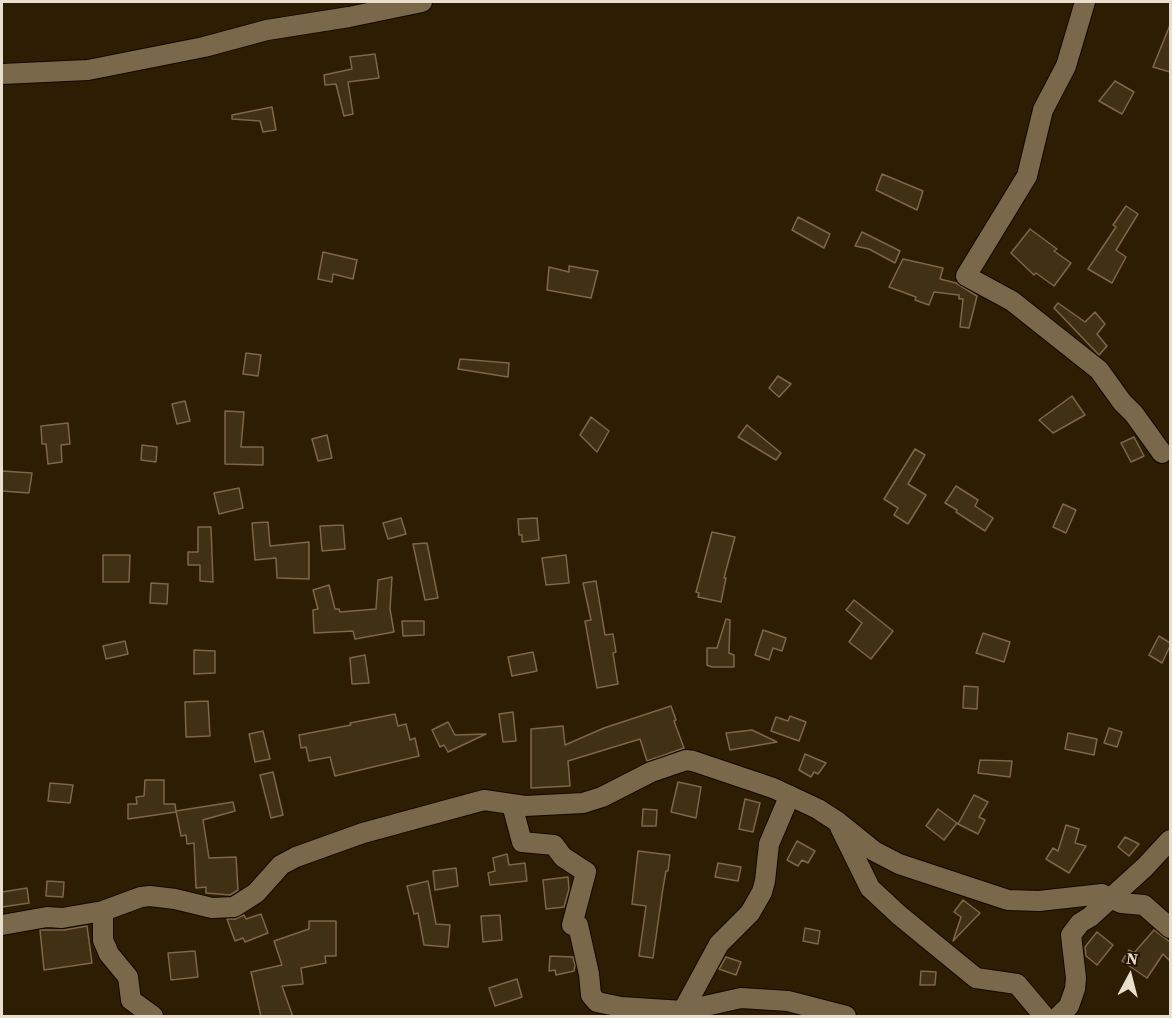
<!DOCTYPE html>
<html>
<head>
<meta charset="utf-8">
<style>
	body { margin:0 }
	#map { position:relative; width:1172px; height:1018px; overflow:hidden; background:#2d1d02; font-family:"Source Serif 4",serif }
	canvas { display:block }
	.frame { position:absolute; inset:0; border:3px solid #eadfcf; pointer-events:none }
	.north { position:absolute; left:1100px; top:946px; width:60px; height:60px; -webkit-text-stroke:4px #231400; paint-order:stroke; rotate:7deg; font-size:16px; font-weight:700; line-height:24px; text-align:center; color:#eadfcf }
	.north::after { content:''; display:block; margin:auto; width:21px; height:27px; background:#eadfcf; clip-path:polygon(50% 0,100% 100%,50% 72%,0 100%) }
</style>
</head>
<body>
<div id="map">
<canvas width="1172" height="1018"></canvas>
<div class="frame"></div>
<div class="north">N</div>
</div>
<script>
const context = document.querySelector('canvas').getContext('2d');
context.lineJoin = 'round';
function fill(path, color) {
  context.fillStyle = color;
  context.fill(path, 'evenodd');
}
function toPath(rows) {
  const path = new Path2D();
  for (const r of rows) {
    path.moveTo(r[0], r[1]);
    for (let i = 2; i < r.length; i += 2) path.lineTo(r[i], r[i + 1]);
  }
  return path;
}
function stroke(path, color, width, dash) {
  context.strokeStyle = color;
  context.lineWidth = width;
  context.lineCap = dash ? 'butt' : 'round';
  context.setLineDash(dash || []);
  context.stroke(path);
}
const building = toPath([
	[1170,25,1170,72,1153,67,1170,25],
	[375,54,379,78,348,82,353,114,344,116,336,84,325,85,324,75,352,69,350,57,375,54],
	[1115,81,1134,92,1122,114,1099,101,1115,81],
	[272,107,276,130,263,132,260,121,232,119,232,115,272,107],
	[882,174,923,191,917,210,876,190,882,174],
	[1126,206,1138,214,1116,250,1126,257,1112,283,1088,269,1116,227,1113,225,1126,206],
	[798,217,830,234,824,248,792,230,798,217],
	[1030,229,1057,249,1054,251,1071,263,1054,286,1036,273,1034,275,1011,253,1030,229],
	[862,232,900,251,895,263,869,249,855,246,862,232],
	[323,252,357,260,353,279,333,274,332,282,318,279,323,252],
	[903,259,943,268,940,279,956,283,977,296,969,328,960,327,963,299,959,299,959,295,934,292,929,305,915,300,916,297,889,287,903,259],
	[569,266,598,271,591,298,547,290,549,267,569,272,569,266],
	[1058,303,1085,322,1095,312,1105,324,1097,334,1107,346,1099,355,1054,308,1058,303],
	[246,353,261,355,258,376,243,374,246,353],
	[460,359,509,363,508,377,458,369,460,359],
	[778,376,791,384,779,397,769,388,778,376],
	[1072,396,1085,415,1053,433,1039,420,1072,396],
	[185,401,190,421,177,424,172,404,185,401],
	[225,411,244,412,241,447,263,447,263,465,225,464,225,411],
	[591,417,609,431,597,452,580,435,591,417],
	[68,423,70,444,61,445,62,462,48,464,46,444,42,444,41,426,68,423],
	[747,425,781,453,776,460,738,437,747,425],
	[327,435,332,458,318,461,312,439,327,435],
	[1134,437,1144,456,1131,462,1121,443,1134,437],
	[142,445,157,447,156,462,141,460,142,445],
	[915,449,925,455,908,484,926,495,908,524,894,515,898,508,884,499,915,449],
	[2,471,32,473,29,493,2,491,2,471],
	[956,486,978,500,975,506,993,518,985,531,956,512,957,510,945,503,956,486],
	[239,488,243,508,219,514,214,493,239,488],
	[1063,504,1076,510,1066,533,1053,527,1063,504],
	[401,518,406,534,388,539,383,523,401,518],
	[537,518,539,540,522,542,522,535,519,535,518,519,537,518],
	[268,522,270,546,309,542,309,579,277,578,276,558,255,560,252,523,268,522],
	[343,525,345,549,322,551,320,526,343,525],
	[198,527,211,527,213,582,200,581,200,565,188,565,188,552,198,552,198,527],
	[712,532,735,537,724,578,726,578,721,602,698,597,699,593,696,592,712,532],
	[427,543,438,598,425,600,413,544,427,543],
	[103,555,130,555,129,582,103,582,103,555],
	[566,555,569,583,546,585,542,558,566,555],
	[392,577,390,609,394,632,355,639,353,631,314,633,313,610,318,609,313,590,329,585,335,609,339,609,340,612,376,609,378,580,392,577],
	[596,581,605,635,613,634,616,652,613,653,618,684,597,688,585,621,591,620,583,583,596,581],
	[151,583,168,584,167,604,150,603,151,583],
	[854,600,893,631,871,659,849,642,862,623,846,610,854,600],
	[726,619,730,620,729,653,734,655,734,667,712,667,707,665,707,648,717,648,726,619],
	[402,621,424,621,424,635,403,636,402,621],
	[763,630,786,638,782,651,773,648,769,660,755,655,763,630],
	[983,633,1010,642,1004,662,976,653,983,633],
	[1159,636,1170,643,1170,646,1162,663,1149,655,1159,636],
	[125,641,128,654,106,659,103,646,125,641],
	[194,650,215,651,215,673,194,674,194,650],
	[533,652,537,671,512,676,508,657,533,652],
	[365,655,369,683,352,684,350,658,365,655],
	[964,686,978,687,977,709,963,708,964,686],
	[208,701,210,736,186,737,185,702,208,701],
	[671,706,676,720,674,721,684,748,647,761,640,739,568,761,570,786,531,788,531,729,563,726,565,745,604,728,671,706],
	[513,712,516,741,503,742,499,714,513,712],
	[395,714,398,726,406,724,410,740,415,738,419,756,335,776,330,757,309,761,306,747,301,748,299,735,351,725,350,723,395,714],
	[790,716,806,722,799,741,771,731,776,717,788,721,790,716],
	[448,722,455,735,486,734,448,752,444,745,440,747,432,730,448,722],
	[1109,728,1122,732,1117,747,1104,743,1109,728],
	[752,730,777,742,730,750,726,733,752,730],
	[263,731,270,759,255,762,249,734,263,731],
	[1068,733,1097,739,1094,755,1065,749,1068,733],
	[805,754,826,763,818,774,814,772,811,777,799,770,805,754],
	[980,760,1012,761,1010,777,978,773,980,760],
	[273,772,283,815,271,818,260,775,273,772],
	[145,780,164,780,164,804,175,804,176,812,128,819,128,804,137,804,136,797,144,796,145,780],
	[678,782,701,787,696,818,671,812,678,782],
	[50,783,73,785,70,803,48,801,50,783],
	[974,795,988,802,979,817,985,820,978,834,958,824,974,795],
	[745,799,760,803,753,832,739,829,745,799],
	[233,802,235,811,203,820,209,858,236,857,238,890,230,895,206,893,206,887,196,888,194,843,187,844,186,835,181,836,176,811,233,802],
	[643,809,657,810,656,826,642,826,643,809],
	[938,809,957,823,944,840,926,826,938,809],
	[1066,825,1079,829,1075,843,1086,846,1069,873,1046,859,1053,848,1058,851,1066,825],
	[1125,837,1139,844,1129,856,1118,847,1125,837],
	[797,841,815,851,808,863,802,860,798,866,787,860,797,841],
	[638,851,670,855,668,871,666,871,663,888,653,958,639,956,646,906,632,904,638,851],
	[507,854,509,865,525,863,527,881,490,885,488,873,495,871,493,858,507,854],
	[718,863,741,867,738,881,715,877,718,863],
	[456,868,458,886,435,890,433,871,456,868],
	[568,877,569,889,564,907,546,909,543,880,568,877],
	[47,881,64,882,63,897,46,896,47,881],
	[428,881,436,924,450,925,448,947,424,945,418,913,414,914,407,886,428,881],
	[27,888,29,903,2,907,2,892,27,888],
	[963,900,980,913,953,941,961,917,954,912,963,900],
	[261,914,268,933,245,942,243,938,235,941,227,919,235,919,244,915,246,919,261,914],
	[500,915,502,940,483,942,481,916,500,915],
	[309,921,336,921,336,956,325,956,326,963,301,968,303,984,282,986,293,1017,261,1017,251,972,282,965,274,941,309,929,309,921],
	[87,926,92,963,44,970,40,930,64,930,87,926],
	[805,928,820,931,818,944,803,941,805,928],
	[1154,930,1170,942,1170,961,1163,954,1147,978,1122,961,1129,950,1134,953,1154,930],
	[1097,932,1113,945,1097,965,1086,956,1085,947,1097,932],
	[195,951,198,977,171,980,168,953,195,951],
	[550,956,573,957,575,965,574,971,556,975,555,970,549,971,550,956],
	[726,957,741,962,736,975,719,969,726,957],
	[921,971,936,972,935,985,920,985,921,971],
	[517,979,522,997,495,1006,489,988,517,979]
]);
fill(building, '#403014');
stroke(building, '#7b684b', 1.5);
const street = toPath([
	[1085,2,1066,66,1043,110,1027,176,966,276,1012,301,1099,370,1122,402,1134,414,1162,453],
	[2,74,88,70,204,47,267,30,349,17,422,2],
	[512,805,522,842,554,845,563,857,586,872,572,925,578,925,589,974,591,995,597,1002,621,1007,683,1011,741,998,788,1001,846,1016],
	[840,827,870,888,899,915,976,978,1017,984,1044,1016],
	[103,911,103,940,109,954,128,977,131,1000,153,1016],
	[2,925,47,917,62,918,103,911,141,897,150,896,175,899,212,908,234,907,256,893,281,865,296,857,363,833,484,800,525,806,583,803,602,797,651,772,686,760,693,761,773,788,818,809,838,822,874,851,899,864,1008,900,1039,901,1102,894,1121,903,1144,905,1170,928],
	[680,1016,719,944,750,913,762,892,765,881,769,844,789,797],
	[1059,1016,1069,1006,1075,989,1076,978,1071,935,1080,923,1090,917,1145,867,1170,840]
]);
stroke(street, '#130800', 22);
stroke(street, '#7a684b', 20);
</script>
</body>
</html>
